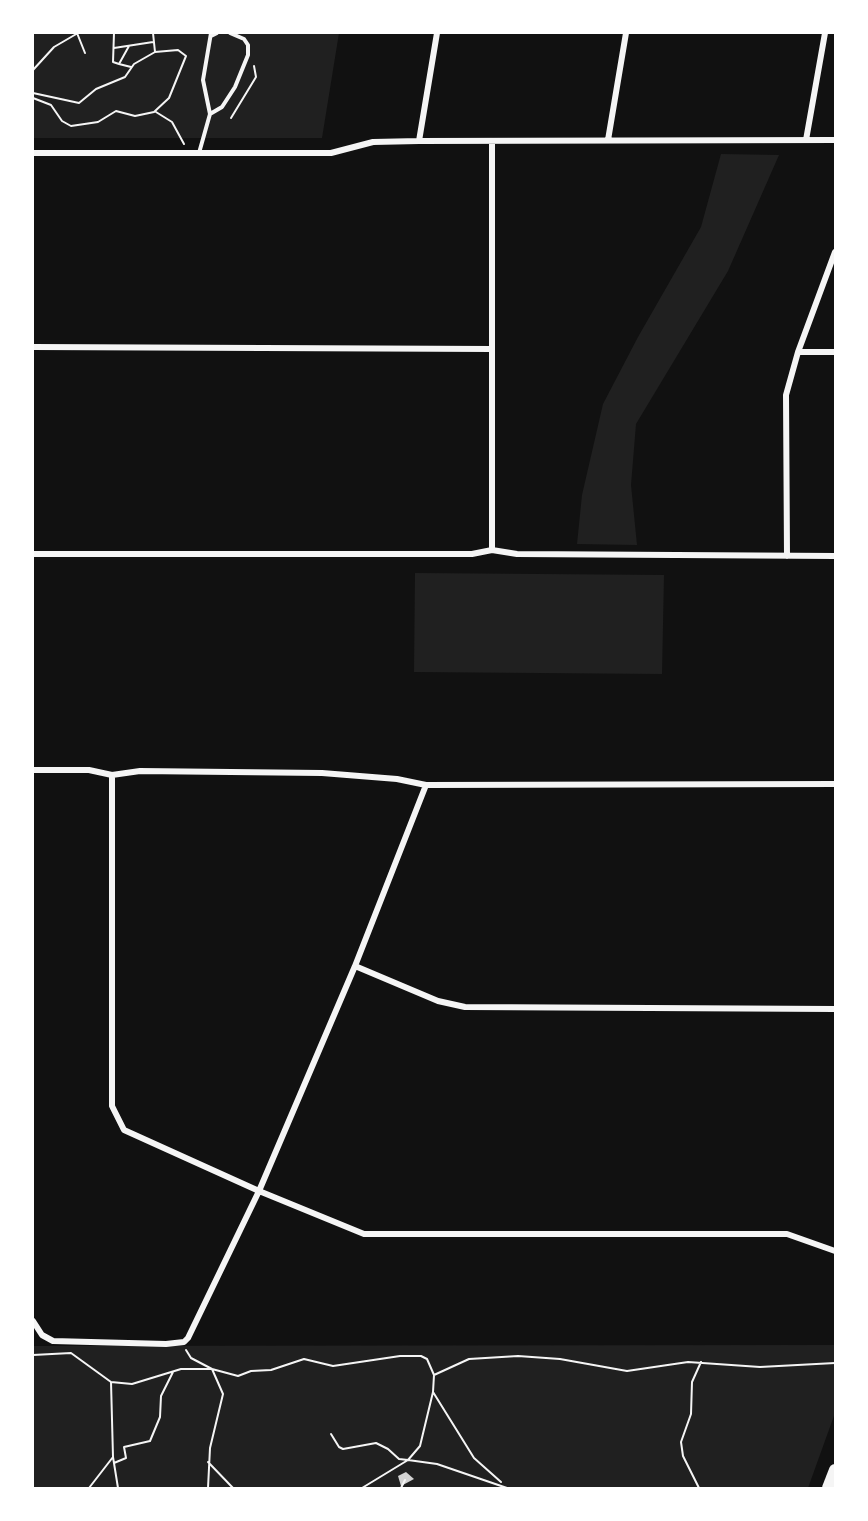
<!DOCTYPE html>
<html>
<head>
<meta charset="utf-8">
<style>
	body { margin:0 }
	#map { position:relative; width:868px; height:1521px; overflow:hidden; background:#111; font-family:"Work Sans",sans-serif }
	canvas { display:block }
	.frame { position:absolute; inset:0; border:34px solid #fff; pointer-events:none }
</style>
</head>
<body>
<div id="map">
<canvas width="868" height="1521"></canvas>
<div class="frame"></div>
</div>
<script>
const context = document.querySelector('canvas').getContext('2d');
context.lineJoin = 'round';
function fill(path, color) {
  context.fillStyle = color;
  context.fill(path, 'evenodd');
}
function toPath(rows) {
  const path = new Path2D();
  for (const r of rows) {
    path.moveTo(r[0], r[1]);
    for (let i = 2; i < r.length; i += 2) path.lineTo(r[i], r[i + 1]);
  }
  return path;
}
function stroke(path, color, width, dash) {
  context.strokeStyle = color;
  context.lineWidth = width;
  context.lineCap = dash ? 'butt' : 'round';
  context.setLineDash(dash || []);
  context.stroke(path);
}
fill(toPath([
	[33,33,339,33,322,138,33,138],
	[721,154,779,155,728,271,636,424,631,485,637,545,577,544,582,495,603,404,638,337,701,227],
	[415,573,664,575,662,674,414,672],
	[835,1345,835,1413,808,1488,33,1488,33,1346]
]), '#202020');
fill(toPath([
	[406,1472,414,1479,401,1486,398,1476]
]), '#d3d3d3');
stroke(toPath([
	[77,33,85,53],
	[114,33,113,62,119,64,129,46],
	[153,33,155,52],
	[114,48,153,42],
	[119,64,131,67],
	[33,70,54,47,78,33],
	[33,93,79,103,96,89,125,77,134,64,155,52,178,50,186,56,169,98,154,112,135,116,116,111,98,122,71,126,62,121,51,105,33,98],
	[156,112,172,122,184,144],
	[231,118,256,77,254,66],
	[186,1350,191,1358,212,1369,223,1394,210,1448,208,1488],
	[33,1355,71,1353,111,1382,132,1384,181,1369,212,1369,238,1376,251,1371,271,1370,304,1359,333,1366,400,1356,421,1356,427,1359,434,1375,433,1392,420,1446,408,1460,399,1459,388,1449,376,1443,343,1449,339,1447,331,1434],
	[434,1375,469,1359,518,1356,560,1359,627,1371,688,1362,760,1367,835,1363],
	[111,1382,113,1457,118,1488],
	[433,1392,474,1458,501,1482],
	[208,1462,233,1488],
	[114,1463,126,1458,124,1447,150,1441,160,1417,161,1396,173,1372],
	[89,1488,113,1457],
	[362,1488,408,1460,437,1464,507,1488],
	[401,1488,405,1480],
	[699,1488,683,1456,681,1442,691,1414,692,1382,701,1362]
]), '#f5f5f5', 2);
stroke(toPath([
	[211,36,217,33],
	[210,114,222,107,235,87,248,55,248,45,244,39,230,33],
	[199,153,210,114,203,80,211,33]
]), '#f5f5f5', 4);
stroke(toPath([
	[608,140,626,33],
	[806,140,825,33],
	[419,141,437,33],
	[492,141,492,550],
	[33,153,331,153,373,142,419,141,835,140],
	[33,347,492,349],
	[798,352,835,352],
	[33,554,472,554,492,550,517,554,835,556],
	[787,556,786,395,798,352,835,252],
	[33,770,89,770,112,775,140,771,322,773,397,779,426,785,835,784],
	[112,775,112,1106,124,1130,259,1191,364,1234,787,1234,835,1251],
	[355,966,438,1001,465,1007,835,1009],
	[33,1321,42,1335,53,1341,166,1344,184,1342,188,1338,259,1191,355,966,426,785]
]), '#f5f5f5', 6);
stroke(toPath([
	[828,1488,835,1470]
]), '#f5f5f5', 12);
</script>
</body>
</html>
